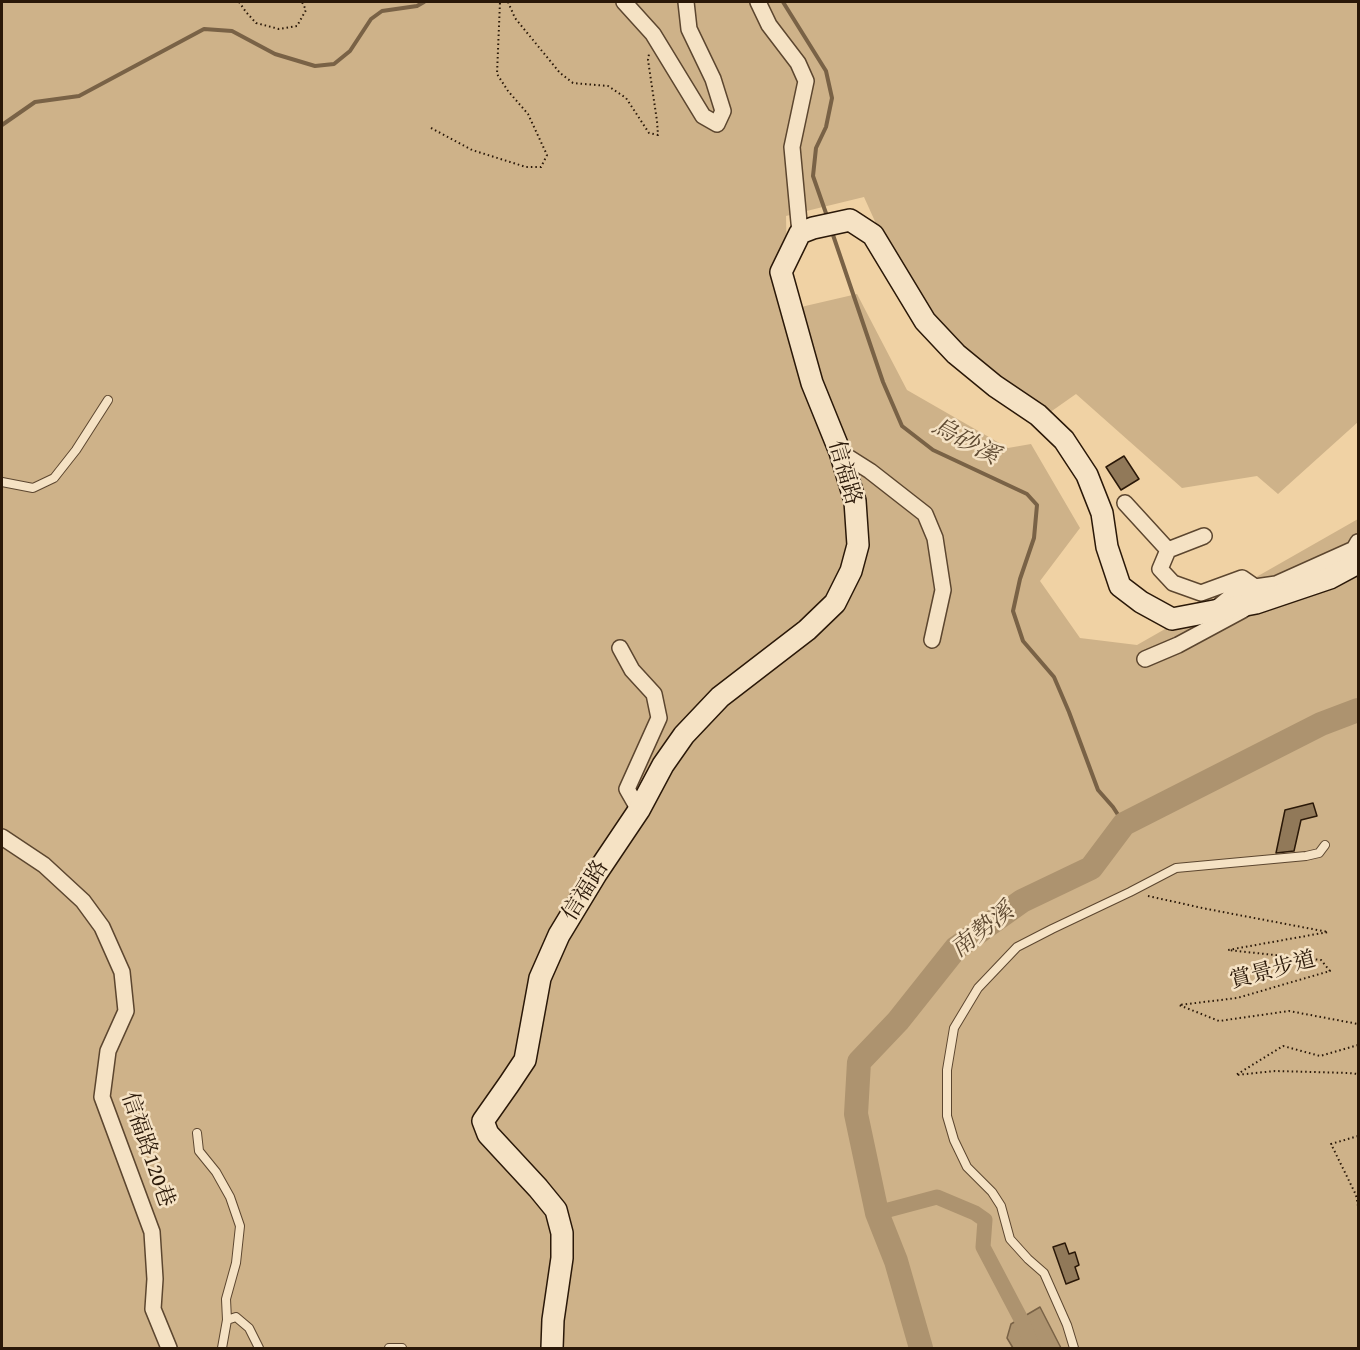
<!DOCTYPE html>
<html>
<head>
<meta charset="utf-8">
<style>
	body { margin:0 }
	#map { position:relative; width:1360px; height:1350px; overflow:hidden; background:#f0d2a4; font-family:"Gentium Book Plus",serif }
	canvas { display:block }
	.frame { position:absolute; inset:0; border:3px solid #2a1808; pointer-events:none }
</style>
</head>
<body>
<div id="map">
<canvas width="1360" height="1350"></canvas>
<div class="frame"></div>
</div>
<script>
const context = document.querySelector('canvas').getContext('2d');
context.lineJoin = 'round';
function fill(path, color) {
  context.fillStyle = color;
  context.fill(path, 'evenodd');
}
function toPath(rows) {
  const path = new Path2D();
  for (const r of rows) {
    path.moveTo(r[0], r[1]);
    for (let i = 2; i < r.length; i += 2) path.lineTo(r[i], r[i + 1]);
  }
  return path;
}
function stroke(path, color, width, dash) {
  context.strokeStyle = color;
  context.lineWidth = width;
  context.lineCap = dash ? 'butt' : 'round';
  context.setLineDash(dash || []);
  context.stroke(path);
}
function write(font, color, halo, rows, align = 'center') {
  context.font = font + ' "Gentium Book Plus","Noto Serif TC",serif';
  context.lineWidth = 5;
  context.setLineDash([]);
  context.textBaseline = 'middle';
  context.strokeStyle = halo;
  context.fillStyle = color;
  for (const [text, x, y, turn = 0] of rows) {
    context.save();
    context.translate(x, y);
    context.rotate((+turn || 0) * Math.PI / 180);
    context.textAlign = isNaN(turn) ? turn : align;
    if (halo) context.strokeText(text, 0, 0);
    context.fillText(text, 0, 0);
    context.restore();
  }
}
fill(toPath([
	[2,2,1358,2,1358,422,1278,494,1257,476,1182,488,1076,394,1039,420,919,319,864,197,786,216,788,310,857,294,907,390,1008,448,1031,444,1080,528,1040,581,1080,638,1137,645,1358,519,1358,1348,2,1348]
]), '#ceb289');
const water = toPath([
	[1040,1307,1061,1348,1013,1348,1007,1338,1011,1324,1040,1307]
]);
fill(water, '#ad936f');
stroke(water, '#796246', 1.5);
stroke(toPath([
	[783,2,826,71,832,98,826,127,816,148,813,176,828,219],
	[2,125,35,102,79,96,204,29,232,31,275,54,315,66,334,64,350,51,371,19,382,11,417,6,424,2],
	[832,232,883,382,902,426,933,450,1027,494,1037,505,1034,538,1020,579,1013,611,1023,641,1054,677,1069,712,1098,790,1113,807,1124,824]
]), '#796246', 4);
stroke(toPath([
	[877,1213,937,1197,975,1213,985,1220,983,1247,1023,1323,1033,1348]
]), '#ad936f', 15);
stroke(toPath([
	[921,1348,896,1261,877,1213,856,1114,859,1062,898,1021,956,948,1022,901,1091,868,1124,824,1321,724,1358,710]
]), '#ad936f', 24);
const building = toPath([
	[1124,456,1139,479,1121,490,1106,467,1124,456],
	[1313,803,1317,816,1301,820,1294,851,1276,853,1285,810,1313,803],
	[1065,1243,1069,1254,1075,1252,1079,1265,1075,1267,1079,1279,1066,1284,1053,1247,1065,1243]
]);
fill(building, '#917959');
stroke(building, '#2a1808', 1.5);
const lane = toPath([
	[2,482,33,488,54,478,76,450,108,400],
	[197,1133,199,1151,216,1172,230,1197,240,1226,236,1263,226,1299,227,1320],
	[222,1348,227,1320,236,1317,249,1328,259,1348],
	[389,1348,402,1348],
	[1074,1348,1067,1325,1044,1273,1028,1259,1010,1239,1001,1206,992,1192,967,1167,954,1140,947,1116,947,1070,954,1028,978,988,1017,947,1052,929,1130,892,1176,868,1306,856,1319,853,1325,845]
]);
const street = toPath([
	[624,2,653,34,703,116,717,124,723,111,713,79,689,29,686,2],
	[758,2,769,25,798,63,806,81,792,147,800,233],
	[840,452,870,471,925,514,935,538,943,590,932,640],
	[1125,503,1168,550],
	[1204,536,1168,550,1160,569,1173,583,1201,593,1242,578,1255,587,1234,594,1213,611],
	[1255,587,1276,584,1354,549,1358,542],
	[620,648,632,670,654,694,659,718,627,789,639,810],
	[1145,659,1178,645,1243,610],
	[2,837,44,865,83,901,102,927,122,972,126,1011,108,1051,102,1097,152,1232,155,1279,153,1309,169,1348]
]);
const secondary = toPath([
	[552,1348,553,1320,562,1258,562,1233,556,1210,538,1188,488,1134,483,1121,509,1084,525,1060,540,978,559,935,596,874,639,810,663,765,684,735,720,697,807,630,835,603,851,571,858,545,855,501,840,452,812,383,781,272,800,233,813,228,850,220,873,235,925,321,956,354,995,386,1038,415,1064,440,1087,475,1102,513,1107,547,1120,586,1141,602,1172,619,1256,603,1330,578,1358,563]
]);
stroke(lane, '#5c462f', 10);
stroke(street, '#5c462f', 18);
stroke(secondary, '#2a1808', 24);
stroke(toPath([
	[239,2,246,12,256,23,279,29,297,26,306,10,302,2],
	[508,2,515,18,560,73,573,83,608,86,626,98,649,133,658,135,657,121,648,60,649,54],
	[431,128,472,150,526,167,541,167,547,155,528,114,508,91,497,74,500,2],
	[1148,896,1207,909,1328,932,1228,950,1321,960,1330,971,1237,998,1179,1005,1219,1021,1289,1011,1358,1024],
	[1358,1045,1320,1056,1283,1046,1236,1075,1275,1071,1348,1073,1358,1074],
	[1358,1136,1331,1144,1356,1195,1358,1206]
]), '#2a1808', 2, [1.5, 3]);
stroke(lane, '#f5e2c4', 8);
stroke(street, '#f5e2c4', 15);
stroke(secondary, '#f5e2c4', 21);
write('22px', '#2a1808', '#f5e2c4', [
	["信福路",844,473,74],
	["信福路",586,891,-58],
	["賞景步道",1273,971,-15],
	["信福路120巷",147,1150,71]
]);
write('italic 24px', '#5e4931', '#f5e2c4', [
	["烏砂溪",965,442,28],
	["南勢溪",983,931,-38]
]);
</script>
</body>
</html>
